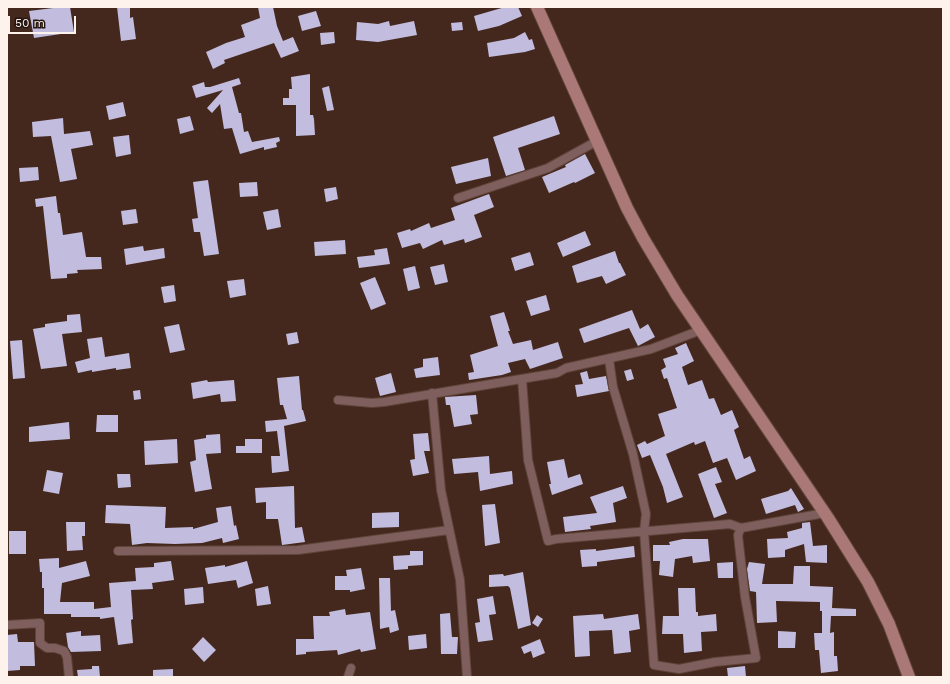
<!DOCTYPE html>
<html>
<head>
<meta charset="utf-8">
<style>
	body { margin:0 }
	#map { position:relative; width:950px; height:684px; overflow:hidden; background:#45281d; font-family:"Work Sans",sans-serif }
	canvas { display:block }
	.frame { position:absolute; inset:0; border:8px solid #fef2ed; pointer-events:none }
	.scale { position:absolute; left:8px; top:16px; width:68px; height:18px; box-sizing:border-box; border:2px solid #fef2ed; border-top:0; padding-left:5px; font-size:12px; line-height:14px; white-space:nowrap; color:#fef2ed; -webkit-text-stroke:3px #221510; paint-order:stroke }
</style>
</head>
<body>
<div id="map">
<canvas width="950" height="684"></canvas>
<div class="frame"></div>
<div class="scale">50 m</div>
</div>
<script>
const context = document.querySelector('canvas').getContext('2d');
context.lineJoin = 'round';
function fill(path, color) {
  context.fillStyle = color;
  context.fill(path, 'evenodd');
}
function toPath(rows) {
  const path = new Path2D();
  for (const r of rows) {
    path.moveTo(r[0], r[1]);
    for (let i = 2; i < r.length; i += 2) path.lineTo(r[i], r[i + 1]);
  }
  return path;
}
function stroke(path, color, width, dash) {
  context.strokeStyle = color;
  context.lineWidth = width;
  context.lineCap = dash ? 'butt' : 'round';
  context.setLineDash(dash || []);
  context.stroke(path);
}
fill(toPath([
	[61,7,70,7,74,32,34,38,29,11],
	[117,7,130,7,130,18,133,17,136,39,121,41],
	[258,7,273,7,277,26,283,41,293,37,299,51,281,58,274,43,224,60,225,63,213,69,206,52,226,43,245,37,241,25,260,18],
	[505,7,518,7,522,16,499,26,478,31,474,16],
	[316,11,321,26,302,31,298,16],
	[389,21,390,26,414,21,417,35,378,42,356,40,357,22,378,24],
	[462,22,463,30,452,31,451,23],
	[334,32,335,43,321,45,320,33],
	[525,32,529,40,532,39,535,49,525,52,489,57,487,43,514,38],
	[310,74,310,115,313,115,314,119,315,135,296,136,296,105,283,105,283,98,289,98,289,89,292,89,291,77],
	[239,78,241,84,232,87,239,113,241,113,244,132,248,131,252,142,279,137,280,141,276,143,277,147,264,150,264,147,240,154,232,128,224,129,220,104,212,113,207,108,223,90,196,98,192,86,204,82,205,87,210,87],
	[329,86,334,110,327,111,322,88],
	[123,102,126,116,109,120,106,106],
	[190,116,194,130,180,134,177,119],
	[554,116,560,134,518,148,525,170,506,176,493,137],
	[63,118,64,134,90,131,93,145,71,149,77,179,60,182,51,136,33,137,32,122],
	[129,135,131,154,116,157,113,137],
	[585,154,595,173,575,183,574,182,549,193,542,177,566,167,565,165],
	[488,158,491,176,456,184,451,167],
	[38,167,39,180,20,182,19,168],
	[208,180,219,254,204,256,200,232,194,232,192,219,198,218,193,182],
	[257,182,258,196,240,197,239,183],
	[336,187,338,199,326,202,324,189],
	[489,194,494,207,474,215,482,237,465,243,464,239,444,245,442,240,423,249,420,243,402,248,397,233,410,229,411,231,429,223,431,228,455,220,451,208],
	[56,196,58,213,60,213,63,235,82,232,86,257,101,257,102,269,77,270,78,273,67,274,67,278,51,279,43,206,36,207,35,199],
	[136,209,138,223,123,225,121,211],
	[278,209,281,227,267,230,263,212],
	[585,231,591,245,563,257,557,243],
	[345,240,346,254,315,256,314,242],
	[143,246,144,251,164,248,165,258,126,265,124,249],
	[387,248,390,264,359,268,357,257,375,255,374,250],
	[615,251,619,263,620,263,626,275,606,284,602,276,577,283,572,266],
	[530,252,534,265,515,271,511,258],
	[444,264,448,282,435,285,430,267],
	[415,266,420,288,408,291,403,269],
	[375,277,386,304,371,310,360,283],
	[244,279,246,295,230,298,227,281],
	[174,285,176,301,164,303,161,287],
	[546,295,550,310,531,316,526,301],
	[632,310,640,329,648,324,655,337,638,346,629,328,584,343,579,329],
	[504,312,510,331,508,331,513,344,531,340,533,350,558,342,563,358,530,369,525,359,508,363,511,372,502,375,469,380,468,373,474,372,470,355,498,346,490,316],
	[80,314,82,332,62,334,67,366,41,369,33,329,45,327,45,324,67,321,67,315],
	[179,324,185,350,170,353,164,327],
	[297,332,299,343,288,345,286,334],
	[102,337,105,357,129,353,131,368,116,370,116,368,92,372,92,370,78,373,75,362,90,358,87,339],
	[22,340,25,378,13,379,10,341],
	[686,343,694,361,682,367,688,385,702,380,709,399,714,398,721,415,732,410,739,427,734,430,744,459,750,456,756,471,736,480,727,458,713,463,705,441,695,445,694,442,666,454,683,497,667,503,663,487,650,455,642,458,637,445,645,441,647,444,665,436,658,414,677,408,667,378,664,379,661,370,666,367,663,359,678,354,675,348],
	[438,357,440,375,416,378,414,369,423,367,423,359],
	[631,369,634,379,627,381,624,371],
	[587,371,589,379,606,376,609,391,577,397,575,385,583,384,580,373],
	[391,373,396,392,380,396,375,378],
	[299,376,302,410,303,410,306,421,284,426,289,471,272,473,271,456,280,456,277,431,266,432,265,421,287,419,283,405,280,405,277,378],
	[207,380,208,382,234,380,236,401,221,402,220,394,193,399,191,383],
	[140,390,141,399,134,400,133,391],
	[476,395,478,414,470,415,472,424,454,427,450,405,446,405,445,397],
	[97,415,118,415,118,432,96,432],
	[69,422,70,439,29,442,29,427],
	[428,433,430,451,424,451,429,473,413,476,410,460,415,459,413,434],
	[220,434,221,453,206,454,212,489,195,492,190,462,196,460,194,440,206,438,206,435],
	[177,439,178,463,145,465,144,441],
	[245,439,262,439,262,453,236,453,236,446,245,446],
	[489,456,490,474,512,471,513,484,480,491,478,472,454,474,452,459],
	[564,459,568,478,580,474,583,484,552,495,549,484,551,484,547,462],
	[716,467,722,482,715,484,727,513,714,518,698,474],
	[47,470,63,473,59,494,43,491],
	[117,474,130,474,131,487,118,488],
	[294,486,295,528,302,527,305,542,282,545,278,519,266,519,266,502,256,503,255,488],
	[623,486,627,498,613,503,616,522,590,526,591,529,565,532,563,517,597,513,590,497],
	[791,488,804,509,798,512,795,505,766,514,761,499,788,491],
	[495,504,500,543,485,546,482,505],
	[106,505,166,507,165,528,193,527,193,529,218,522,216,508,231,506,234,526,236,525,239,539,223,543,222,538,202,543,175,544,147,543,132,545,130,524,105,523],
	[399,512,399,527,372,528,372,513],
	[66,522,85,522,85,536,82,536,83,550,67,551],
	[810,522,813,546,827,545,827,563,806,562,804,544,785,550,785,557,768,558,767,539,788,538,787,532,802,528,802,523],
	[9,531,26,531,26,554,9,554],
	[683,539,708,539,710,561,693,563,692,556,675,559,673,577,659,575,660,561,653,561,653,545,670,545,669,542],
	[634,546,635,557,597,562,597,566,582,567,580,550,596,549,596,551],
	[410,551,423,551,423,565,408,566,408,569,394,570,393,556,410,555],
	[59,558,59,568,86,561,90,576,62,583,60,602,94,602,94,609,111,607,109,583,136,581,135,568,154,567,154,563,171,561,174,580,152,583,153,589,131,590,133,619,131,620,133,643,118,645,114,617,100,619,100,617,71,617,71,614,44,614,44,588,42,588,42,572,40,572,39,559],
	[247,561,253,583,238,588,236,580,208,584,205,568,225,565,225,567],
	[733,562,733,578,718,578,717,563],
	[749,562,765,564,762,584,793,584,794,566,810,566,810,586,833,587,832,608,856,609,856,616,831,616,830,633,834,632,834,656,837,656,838,671,821,673,819,650,815,650,814,633,822,633,822,611,820,611,820,602,776,601,777,622,757,623,756,592,750,591,747,569],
	[361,568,365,589,350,592,350,590,335,590,335,576,347,576,346,570],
	[523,572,531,625,518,629,510,588,508,586,489,587,489,575,503,574,504,576],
	[379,578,390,578,391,611,395,610,399,630,390,633,389,627,380,629],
	[268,586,271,604,257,606,255,589],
	[203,587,204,603,185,605,184,589],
	[678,588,695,588,696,612,698,612,698,616,716,614,717,631,701,632,702,651,684,653,683,634,662,634,663,616,679,616],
	[493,596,496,614,489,615,493,640,478,642,475,623,480,622,477,599],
	[345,609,346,615,370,612,376,649,361,652,360,649,338,655,337,650,306,652,306,654,296,655,296,639,314,639,313,616,330,616,329,612],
	[450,613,452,637,458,637,457,654,441,654,440,614],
	[603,614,604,619,638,614,640,629,629,631,631,652,614,654,612,630,589,631,590,656,575,657,573,616],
	[537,615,543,619,538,627,532,623],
	[81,631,81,636,100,635,101,651,71,652,68,647,66,633],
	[778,631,796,632,795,648,778,648],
	[17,634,18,642,34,642,35,666,20,666,20,670,7,671,7,635],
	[426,634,427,648,409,650,408,636],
	[203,637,216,650,204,662,192,649],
	[540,639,545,653,533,658,531,651,524,654,521,647],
	[92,666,99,666,100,677,78,677,77,670,92,669],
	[745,666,746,677,728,677,727,668],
	[173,669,173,677,153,677,153,670]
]), '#c2bcde');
const street = toPath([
	[458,198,548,168,597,141],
	[609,359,613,387,633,454,646,514,644,531,654,665,679,669,715,662,756,658,745,597,738,535,741,528,825,513],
	[522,379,528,460,548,541,556,539,730,524,741,528],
	[432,393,441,490,460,580,467,677],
	[338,400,372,403,384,402,557,373,566,368,651,349,701,330],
	[118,551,298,550,449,530],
	[7,625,40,623,40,643,47,648,55,648,64,651,67,657,69,677],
	[348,677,351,668]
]);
const secondary = toPath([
	[537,7,627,208,643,238,677,295,828,518,868,582,889,624,909,677]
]);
stroke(street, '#5f443a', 10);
stroke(secondary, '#5f443a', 14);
stroke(street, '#7f5f5d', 8);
stroke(secondary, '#aa7876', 12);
</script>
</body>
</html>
